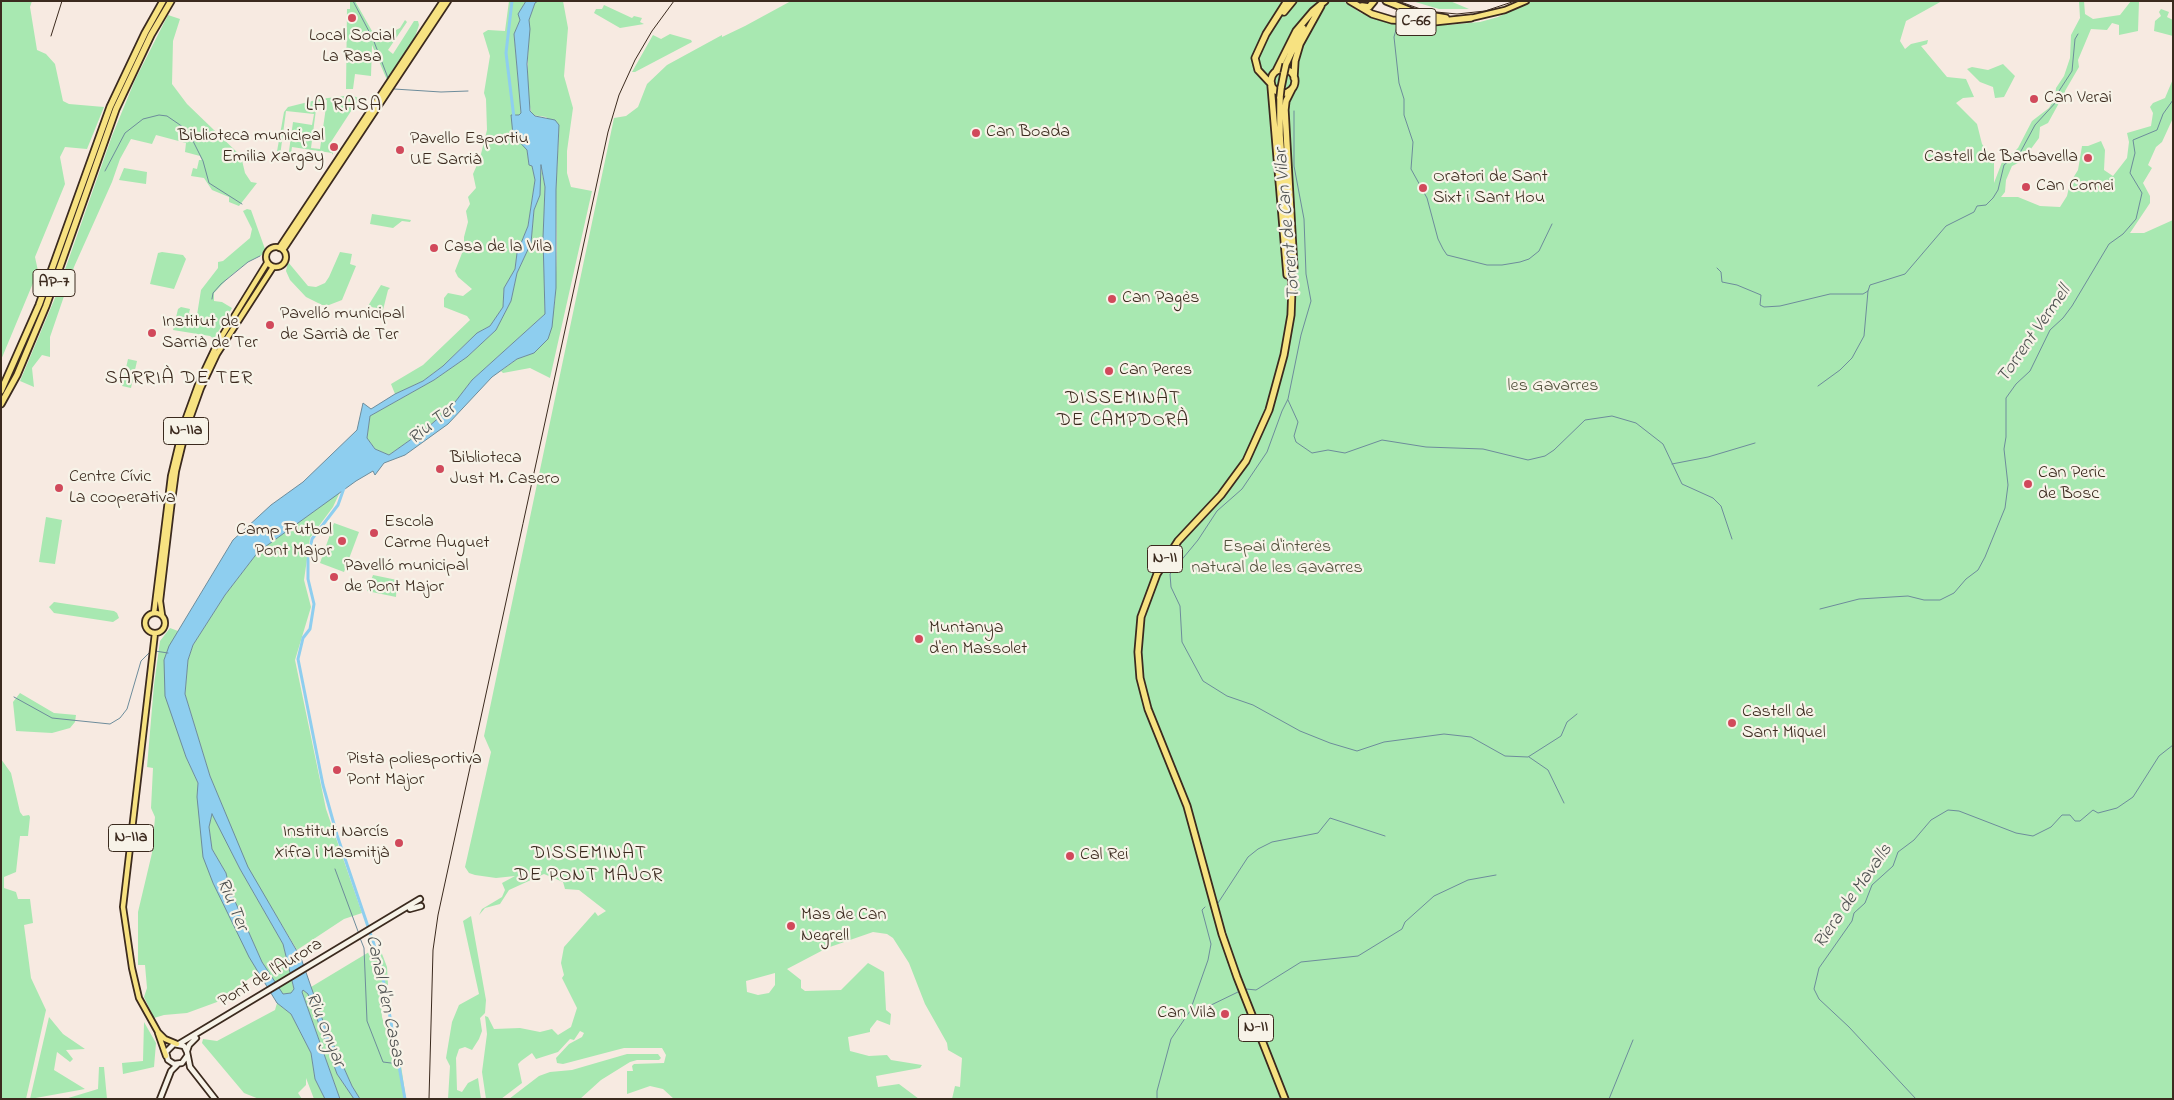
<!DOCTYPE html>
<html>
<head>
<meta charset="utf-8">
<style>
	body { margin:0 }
	#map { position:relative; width:2174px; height:1100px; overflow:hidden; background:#f7eae1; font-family:"Indie Flower",sans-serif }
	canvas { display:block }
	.frame { position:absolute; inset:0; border:2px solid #3b2a1e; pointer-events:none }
</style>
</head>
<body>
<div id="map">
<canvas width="2174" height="1100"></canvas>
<div class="frame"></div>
</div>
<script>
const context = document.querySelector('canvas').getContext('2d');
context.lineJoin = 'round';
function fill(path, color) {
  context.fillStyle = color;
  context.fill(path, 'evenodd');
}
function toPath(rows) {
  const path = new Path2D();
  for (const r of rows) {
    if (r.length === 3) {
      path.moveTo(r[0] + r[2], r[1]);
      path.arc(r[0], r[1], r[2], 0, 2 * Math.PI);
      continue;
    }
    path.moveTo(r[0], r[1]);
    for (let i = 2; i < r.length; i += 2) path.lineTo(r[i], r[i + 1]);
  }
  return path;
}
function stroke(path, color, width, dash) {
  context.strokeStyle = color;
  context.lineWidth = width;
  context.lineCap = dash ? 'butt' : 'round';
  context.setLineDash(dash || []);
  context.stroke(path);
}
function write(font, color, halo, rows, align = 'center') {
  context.font = font + ' "Indie Flower",sans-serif';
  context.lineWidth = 4.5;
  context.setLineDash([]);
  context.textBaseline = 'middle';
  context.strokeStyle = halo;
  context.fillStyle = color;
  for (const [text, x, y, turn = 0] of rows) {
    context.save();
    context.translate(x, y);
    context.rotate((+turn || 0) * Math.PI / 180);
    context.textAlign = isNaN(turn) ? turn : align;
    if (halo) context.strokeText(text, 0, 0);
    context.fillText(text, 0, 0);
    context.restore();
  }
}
fill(toPath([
	[1,1,32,1,30,7,37,50,46,54,55,64,63,101,69,104,104,107,87,149,65,147,60,157,65,184,35,257,38,271,1,360],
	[350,1,355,1,376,38,394,31,400,28,405,20,407,22,388,50,393,54,414,21,418,21,419,25,415,37,387,80,372,45,371,76,355,74,353,89,346,89,347,9,350,9],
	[509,1,526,1,523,5,520,20,514,34,521,113,519,115,512,115,515,138,519,140,527,150,529,165,532,166,535,180,528,226,517,253,515,269,504,288,503,307,490,326,477,333,443,366,423,381,395,394,391,384,423,365,470,320,467,316,444,307,444,298,448,293,463,296,472,289,458,277,455,271,464,248,464,237,468,222,466,211,470,204,468,197,476,188,473,174,480,158,487,130,486,99,484,93,490,56,483,33,488,30,505,31],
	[538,1,563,1,568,28,564,76,573,108,567,151,567,173,571,187,592,191,550,378,530,368,503,373,501,371,517,359,534,353,548,339,555,302,557,248,556,191,559,131,546,117,532,115,527,95,529,20,535,3],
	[791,1,1343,1,1361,13,1394,24,1447,25,1480,22,1498,17,1532,1,1942,1,1906,21,1900,41,1905,49,1911,44,1928,40,1927,44,1921,46,1947,77,1966,79,1974,97,1963,98,1956,103,1977,124,1982,144,1994,160,1994,183,2002,162,2018,148,2032,121,2049,108,2055,98,2056,88,2064,76,2070,58,2071,35,2080,18,2079,1,2084,1,2085,14,2093,19,2120,15,2131,1,2139,1,2138,31,2119,35,2119,25,2112,23,2107,30,2091,29,2078,60,2079,67,2065,91,2064,99,2059,103,2048,123,2040,127,2039,138,2022,161,2012,166,2006,180,2005,192,2001,197,2018,197,2040,206,2060,207,2067,196,2070,183,2078,170,2082,146,2088,146,2101,141,2105,150,2104,170,2113,176,2127,158,2129,142,2127,133,2151,126,2153,113,2150,107,2153,103,2165,98,2173,79,2173,118,2162,142,2156,147,2148,165,2152,168,2143,183,2150,196,2150,203,2130,233,2144,233,2173,220,2173,1099,952,1099,955,1086,960,1087,962,1058,948,1050,947,1043,925,1004,909,963,893,938,887,934,873,932,827,948,787,969,801,980,801,988,805,991,841,990,868,963,884,972,886,1010,891,1014,890,1025,877,1020,870,1029,870,1032,848,1037,850,1051,869,1056,887,1055,891,1060,922,1065,920,1068,876,1076,878,1087,899,1084,919,1099,674,1099,663,1089,650,1086,627,1094,627,1071,633,1071,632,1066,634,1064,664,1063,666,1055,662,1048,624,1048,563,1064,557,1063,556,1058,569,1044,582,1037,584,1033,580,1031,574,1040,570,1039,558,1052,536,1059,532,1053,521,1061,518,1064,522,1083,501,1099,486,1099,482,1072,487,1034,485,1016,488,1017,494,1029,520,1028,540,1032,552,1029,558,1035,571,1027,577,1008,562,978,564,975,561,963,564,947,595,912,598,916,606,911,579,890,565,889,563,882,544,874,509,890,500,904,485,908,479,915,482,909,502,897,505,890,502,883,515,876,496,878,475,875,469,873,465,867,491,752,484,736,614,118,626,116,638,107,647,84,667,65,722,35,722,37,745,26],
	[775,973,775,985,769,993,758,995,747,992,746,981],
	[1412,1,1450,1,1469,9,1439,9],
	[604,5,632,18,634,16,642,18,640,22,644,24,620,28,594,13,596,9,602,9],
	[2161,9,2169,12,2167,17,2173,20,2173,36,2154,31,2155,21,2161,16,2159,12],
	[168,15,180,19,173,41,172,84,187,104,241,156,245,173,251,182,257,183,239,206,229,202,229,197,212,190,204,178,191,176,193,168,197,169,199,160,202,160,200,156,185,152,186,143,156,135,152,144,131,139,120,159,112,182,74,267,50,337,50,357,42,355,32,368,34,387,20,381,55,298,112,136,135,80],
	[670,34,691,40,692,42,635,72,632,72,653,35,661,39],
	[2003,64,2015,76,2004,97,1995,98,1993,87,1980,82,1967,69,1972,67,1988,70],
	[352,95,360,99,364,107,362,110,355,105,329,145,335,149,332,155,332,153,292,147,290,160,276,157,284,112,288,107,320,99],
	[327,100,320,149,311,148,317,102],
	[286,111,314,114,312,125,293,122,288,158,280,156],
	[540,164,545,187,543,238,545,314,472,380,452,406,427,428,389,455,375,449,367,438,370,416,434,380,467,357,496,330,511,301,517,273,531,243,534,210,540,195],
	[124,168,147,172,146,184,119,180],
	[247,209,251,210,265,249,262,255,248,262,229,277,214,293,214,301,222,302,232,308,214,339,210,336,173,330,178,309,181,307,190,309,189,313,197,315,201,290,218,268,218,262,223,261,250,238,252,229,243,211],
	[372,214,411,220,410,222,402,221,393,228,370,224],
	[162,252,183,255,186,259,174,289,150,284,158,253],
	[340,252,352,254,350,264,356,266,342,300,329,305,322,305,306,297,290,280,286,271,288,262,308,286,316,287,325,283,329,277],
	[381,285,390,288,388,290,383,310,368,306],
	[128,359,137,361,131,388,122,386],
	[340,492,333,507,310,538,304,580,311,607,295,660,326,809,362,913,344,919,297,950,247,867,210,776,185,694,188,660,193,645,225,595,258,552],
	[46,517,62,520,55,564,39,562],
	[334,523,359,532,344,572,320,563],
	[373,575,397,580,396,597,367,591],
	[54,602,114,611,117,613,119,618,113,622,54,613,49,607],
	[170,628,178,631,164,660,186,757,198,783,197,797,213,883,258,972,217,1002,187,1013,164,1015,154,1018,144,997,147,988,145,965,138,965,138,912,152,853,155,817,151,808,153,768,147,767,154,685,160,641],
	[20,693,54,713,76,715,75,722,70,728,52,733,16,731,13,702],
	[1,759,11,773,20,812,23,816,29,815,30,817,28,836,20,836,16,872,4,877,4,888,16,892,18,899,30,899,33,923,24,925,31,978,46,1010,26,1099,1,1099],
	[212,813,240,869,283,944,294,990,291,993,282,994,262,962,230,890,226,873,212,849,209,827],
	[471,916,486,1000,485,1013,480,1018,482,1031,479,1039,472,1050,465,1047,459,1049,456,1058,457,1090,462,1092,468,1083,478,1078,481,1099,448,1099,450,1066,446,1058,452,1022,459,1005,479,994,463,921],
	[379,946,387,967,388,985,380,990,382,1017,385,1027,398,1045,406,1099,360,1099,352,1086,323,1021,311,987],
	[303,990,308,994,337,1074,354,1099,340,1099,302,992],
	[277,1003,291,1014,311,1053,315,1079,325,1099,314,1099,306,1078,306,1085,298,1093,302,1099,259,1099,244,1093,202,1043,203,1039,217,1041,275,1010],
	[49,1017,63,1034,85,1049,66,1050,73,1059,70,1062,57,1052,54,1070,85,1089,30,1099],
	[144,1022,156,1043,154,1067,123,1074,122,1063,143,1061],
	[627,1054,658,1054,661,1058,659,1060,637,1060,630,1062,601,1080,580,1099,509,1099,539,1076,550,1072,572,1070],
	[99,1067,104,1067,107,1099,65,1099,98,1089]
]), '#a8e8b1');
const water = toPath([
	[526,1,538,1,535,3,529,20,530,29,527,64,530,111,535,116,555,120,559,125,556,190,556,288,552,327,548,339,534,353,517,359,492,377,448,424,405,455,384,463,375,475,373,471,356,481,258,552,225,595,193,645,188,660,185,694,210,776,248,867,301,958,323,1021,352,1086,360,1099,354,1099,337,1074,308,994,303,990,302,992,340,1099,325,1099,315,1079,311,1053,291,1014,277,1003,249,957,213,883,203,857,197,797,198,783,186,757,165,696,164,660,169,646,233,540,271,505,303,482,357,430,363,403,371,409,395,394,423,381,443,366,477,333,490,326,503,307,504,288,515,269,517,253,528,226,535,180,532,166,529,165,527,150,513,135,511,115,519,115,521,113,514,34,520,20,518,14,526,1],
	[541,165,545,187,543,238,545,314,472,380,452,406,427,428,389,455,375,449,367,438,370,416,434,380,467,357,496,330,511,301,517,273,531,243,534,210,540,195,541,165],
	[212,814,240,869,283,944,294,989,291,993,283,994,262,962,230,890,226,873,212,849,209,827,212,814]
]);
fill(water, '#8eceef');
stroke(water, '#6d8c9b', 1);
stroke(toPath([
	[353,1,373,39,388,78],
	[1398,23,1394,37,1399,83,1404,99,1404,115,1413,142,1411,169,1427,198,1438,239,1443,249,1447,255,1487,265,1502,265,1520,262,1529,259,1539,251,1552,224],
	[394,89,441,92,468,91],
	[1294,111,1294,166,1304,219,1306,274,1311,301,1301,335,1288,399,1282,411,1267,452,1242,489,1217,511,1198,540,1170,574,1171,587,1180,606,1182,642,1203,681,1227,696,1253,705,1300,731,1330,743,1357,751,1384,742,1444,734,1471,737,1505,756,1528,757,1561,736,1567,722,1577,714],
	[105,171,125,133,143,119,159,115,167,116,183,127,192,139,203,161,209,183,242,204],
	[1717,268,1721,272,1722,282,1737,285,1761,295,1760,305,1764,307,1780,306,1830,294,1863,294,1868,291,1870,285,1905,274,1946,226,1974,212,1977,206,1986,205,1993,198,1998,190,2004,165,2021,151,2035,125,2057,101,2059,91,2072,71,2075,39,2078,34],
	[212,299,213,293,221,284,248,262,260,256],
	[1818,386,1840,370,1852,358,1864,336,1868,291],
	[1288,400,1298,422,1294,436,1296,442,1312,453,1328,450,1345,453,1382,440,1426,447,1483,449,1528,460,1545,456,1554,450,1585,420,1612,416,1636,423,1663,444,1682,484,1713,498,1721,506,1732,539],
	[1672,464,1708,457,1755,443],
	[1820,609,1859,599,1908,596,1924,600,1940,600,1954,593,1966,579,1978,570,1985,557,2005,508,2008,485,2004,449,2006,437,2006,398,2016,384,2030,371,2050,330,2063,318,2072,306,2109,244,2123,234,2136,219,2142,193,2130,173,2135,153,2133,140,2157,130,2163,114,2173,100],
	[155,651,168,653],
	[14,697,52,718,110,724,120,718,127,709,141,661,151,651],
	[1529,757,1548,770,1564,803],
	[335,869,359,934],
	[1218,903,1248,857,1258,849,1272,842,1318,833,1330,818,1385,836],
	[360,938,364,948,367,1021,383,1062,399,1064],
	[1246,989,1256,990,1301,962,1358,956,1402,929,1405,922,1434,896,1468,880,1496,875],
	[1191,1011,1207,1007,1238,992],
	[1157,1099,1157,1091,1171,1039,1190,1011,1208,960,1211,944,1202,910,1205,907],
	[1609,1099,1633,1040],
	[1916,1099,1849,1027,1819,999,1814,989,1819,968,1852,921,1854,913,1865,903,1872,885,1893,866,1898,852,1914,840,1931,820,1948,810,1959,811,2016,833,2033,836,2051,827,2062,815,2070,815,2075,821,2080,821,2093,810,2098,813,2117,808,2133,797,2159,756,2173,745]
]), '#6d8c9b', 1);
stroke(toPath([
	[512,1,506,53,514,118],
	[344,488,338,505,312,539,308,560,308,579,314,604,310,629,303,638,298,659,323,785,337,835,380,962,405,1099]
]), '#8eceef', 3);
const secondary = toPath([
	[410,909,421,906],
	[179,1044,420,899],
	[187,1051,189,1045,196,1038],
	[187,1056,182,1063,174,1064,168,1060,166,1052,174,1044,184,1046,187,1052,190,1067,215,1099],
	[160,1099,171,1071,178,1064]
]);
const primary = toPath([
	[1471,18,1505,10,1526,1],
	[276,257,10],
	[279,248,443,1],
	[283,250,448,1],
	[155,623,10],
	[154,613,171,476,183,426,199,382,217,344,267,263],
	[162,615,160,601,171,508,176,471,186,430,201,388,217,354,273,267],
	[155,633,123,907,132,968,139,998,158,1032,165,1039,177,1044],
	[158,1033,166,1056]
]);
const highway = toPath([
	[1350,1,1372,14,1392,20,1433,22,1471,18],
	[1386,1,1416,13,1446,18],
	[1362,6,1369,7,1374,1],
	[1284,12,1293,1],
	[1286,64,1303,28],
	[1283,81,12],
	[1276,71,1296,31,1313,11,1325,1],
	[1294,78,1295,61,1300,44,1321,6],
	[1271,84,1258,70,1255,58,1266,34,1287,1],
	[1271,86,1287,275],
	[1281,88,1284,73],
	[1292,89,1286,101,1285,110,1294,268],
	[1280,97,1280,135,1292,288,1291,315,1284,355,1269,410,1246,461,1221,495,1178,541,1157,574,1141,617,1138,652,1140,678,1148,709,1187,806,1222,934,1237,977,1285,1099],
	[1,391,39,305,110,107,145,33,163,1],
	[1,404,17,375,46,306,116,109,151,35,171,1]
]);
stroke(secondary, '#3b2a1e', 8);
stroke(primary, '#3b2a1e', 8);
stroke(highway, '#3b2a1e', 9);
stroke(secondary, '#f7f3e8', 4.5);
stroke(primary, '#f7e281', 4.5);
stroke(highway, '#f7e281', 5.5);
stroke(toPath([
	[1398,1,1426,11,1457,14,1485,11,1515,1],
	[51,36,62,1],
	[429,1099,433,950,438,915,608,132,619,95,635,60,652,31,674,1]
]), '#3b2a1e', 1);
const highwayBridge = toPath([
	[1284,73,1286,64],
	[1280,97,1281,88]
]);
stroke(highwayBridge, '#3b2a1e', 9, []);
stroke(highwayBridge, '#f7e281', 5.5);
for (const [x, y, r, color] of [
	[352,18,5,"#d1495b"],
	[2034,99,5,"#d1495b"],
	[976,133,5,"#d1495b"],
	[334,147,5,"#d1495b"],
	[400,150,5,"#d1495b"],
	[2088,158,5,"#d1495b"],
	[2026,187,5,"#d1495b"],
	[1423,188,5,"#d1495b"],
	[434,248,5,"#d1495b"],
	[1112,299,5,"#d1495b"],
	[270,325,5,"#d1495b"],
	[152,333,5,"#d1495b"],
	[1109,371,5,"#d1495b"],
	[440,469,5,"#d1495b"],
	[2028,484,5,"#d1495b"],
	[59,488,5,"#d1495b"],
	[374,533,5,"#d1495b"],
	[342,541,5,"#d1495b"],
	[334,577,5,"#d1495b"],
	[919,639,5,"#d1495b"],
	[1732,723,5,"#d1495b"],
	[337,770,5,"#d1495b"],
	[399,843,5,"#d1495b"],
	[1070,856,5,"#d1495b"],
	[791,926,5,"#d1495b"],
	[1225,1014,5,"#d1495b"]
]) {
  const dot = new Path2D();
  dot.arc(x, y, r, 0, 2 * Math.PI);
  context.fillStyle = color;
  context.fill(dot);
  stroke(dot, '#f7f3e8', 2);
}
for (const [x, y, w] of [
	[1416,22,40],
	[54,283,42],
	[186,431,45],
	[1165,559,35],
	[131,838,45],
	[1256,1028,35]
]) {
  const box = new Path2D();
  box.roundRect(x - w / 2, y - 13.5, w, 27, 4);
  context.fillStyle = '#f7f3e8';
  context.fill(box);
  stroke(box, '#3b2a1e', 1);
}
write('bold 16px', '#3b2a1e', null, [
	["C-66",1416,22],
	["AP-7",54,283],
	["N-IIa",186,431],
	["N-II",1165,559],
	["N-IIa",131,838],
	["N-II",1256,1028]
]);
write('18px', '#3b2a1e', '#f7f3e8', [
	["Local Social",352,37,"center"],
	["La Rasa",352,58,"center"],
	["Can Verai",2044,99],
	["Can Boada",986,133],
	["Biblioteca municipal",324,137,"right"],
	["Emilia Xargay",324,158,"right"],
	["Pavello Esportiu",410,140],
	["UE Sarrià",410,161],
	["Castell de Barbavella",2078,158,"right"],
	["Oratori de Sant",1433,178],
	["Sixt i Sant Hou",1433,199],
	["Can Cornei",2036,187],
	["Casa de la Vila",444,248],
	["Can Pagès",1122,299],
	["Pavelló municipal",280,315],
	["de Sarrià de Ter",280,336],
	["Institut de",162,323],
	["Sarrià de Ter",162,344],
	["Can Peres",1119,371],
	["Biblioteca",450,459],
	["Just M. Casero",450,480],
	["Can Peric",2038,474],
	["de Bosc",2038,495],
	["Centre Cívic",69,478],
	["La cooperativa",69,499],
	["Escola",384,523],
	["Carme Auguet",384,544],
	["Camp Futbol",332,531,"right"],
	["Pont Major",332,552,"right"],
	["Pavelló municipal",344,567],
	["de Pont Major",344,588],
	["Muntanya",929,629],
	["d'en Massolet",929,650],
	["Castell de",1742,713],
	["Sant Miquel",1742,734],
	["Pista poliesportiva",347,760],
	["Pont Major",347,781],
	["Institut Narcís",389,833,"right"],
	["Xifra i Masmitjà",389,854,"right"],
	["Cal Rei",1080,856],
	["Mas de Can",801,916],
	["Negrell",801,937],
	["Can Vilà",1215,1014,"right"]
], 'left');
write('18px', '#51503b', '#f7f3e8', [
	["les Gavarres",1553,387],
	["Espai d'interès",1277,548],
	["natural de les Gavarres",1277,569]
]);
write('18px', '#3b2a1e', '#f7f3e8', [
	["Pont de l'Aurora",271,974,-31]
]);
context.letterSpacing = '1px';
write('19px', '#3b2a1e', '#f7f3e8', [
	["LA RASA",344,107],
	["DISSEMINAT",1123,400],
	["DE CAMPDORÀ",1123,422],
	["DISSEMINAT",589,855],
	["DE PONT MAJOR",589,877]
]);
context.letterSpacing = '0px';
write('italic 19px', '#505352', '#f7f3e8', [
	["Torrent de Can Vilar",1289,224,-95],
	["Torrent Vermell",2035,335,-55],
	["Riu Ter",433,425,-39],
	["Riera de Mavalls",1854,897,-55],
	["Riu Ter",231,905,67],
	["Canal d'en Casas",384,1001,78],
	["Riu Onyar",324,1030,68]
]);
context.letterSpacing = '1px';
write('20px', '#3b2a1e', '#f7f3e8', [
	["SARRIÀ DE TER",179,380]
]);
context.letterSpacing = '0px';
</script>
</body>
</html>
